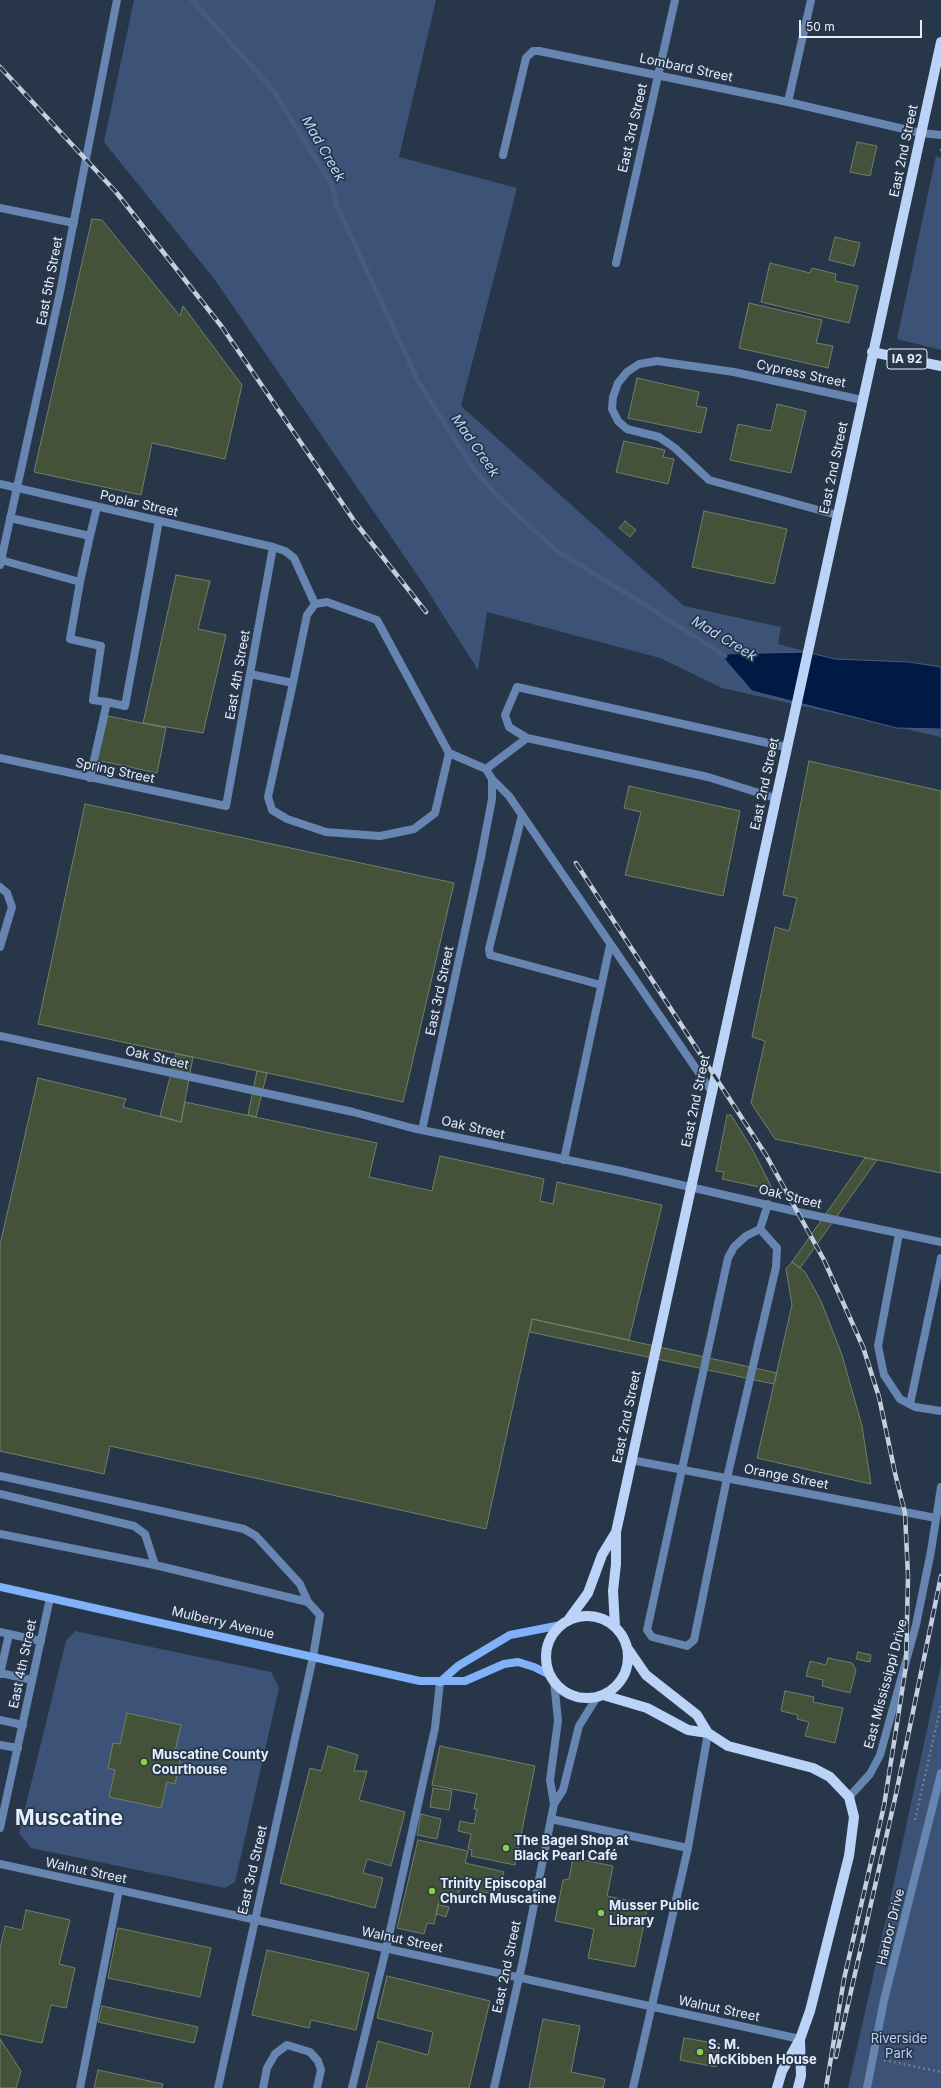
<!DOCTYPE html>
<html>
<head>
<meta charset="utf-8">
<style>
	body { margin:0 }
	#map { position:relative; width:941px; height:2088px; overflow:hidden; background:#28364a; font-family:Inter,sans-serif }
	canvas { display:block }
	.scale { position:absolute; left:799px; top:20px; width:123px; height:18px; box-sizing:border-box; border:2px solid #e5eefc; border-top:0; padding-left:5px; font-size:12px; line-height:14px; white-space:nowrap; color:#e5eefc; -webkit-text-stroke:3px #28364a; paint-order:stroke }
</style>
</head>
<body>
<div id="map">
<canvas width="941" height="2088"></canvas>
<div class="scale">50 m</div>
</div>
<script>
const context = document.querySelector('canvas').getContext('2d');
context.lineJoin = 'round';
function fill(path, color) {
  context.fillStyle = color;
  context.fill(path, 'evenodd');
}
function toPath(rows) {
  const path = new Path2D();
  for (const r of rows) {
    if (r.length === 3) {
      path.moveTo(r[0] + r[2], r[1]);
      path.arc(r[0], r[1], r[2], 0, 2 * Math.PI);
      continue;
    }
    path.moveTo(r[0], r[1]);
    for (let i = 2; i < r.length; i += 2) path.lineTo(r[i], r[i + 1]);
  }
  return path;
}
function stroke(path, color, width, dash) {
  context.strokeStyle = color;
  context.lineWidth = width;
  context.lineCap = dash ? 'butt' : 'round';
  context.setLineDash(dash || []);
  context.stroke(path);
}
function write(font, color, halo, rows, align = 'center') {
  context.font = font + ' Inter,sans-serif';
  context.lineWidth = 3.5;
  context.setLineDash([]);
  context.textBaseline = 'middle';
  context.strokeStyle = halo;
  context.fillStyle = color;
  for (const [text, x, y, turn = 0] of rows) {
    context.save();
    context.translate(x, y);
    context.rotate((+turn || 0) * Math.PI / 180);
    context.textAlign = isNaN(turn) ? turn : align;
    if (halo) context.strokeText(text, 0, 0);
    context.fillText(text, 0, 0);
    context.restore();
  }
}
fill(toPath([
	[134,0,436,0,399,157,517,188,461,406,684,606,781,627,778,644,834,659,909,662,941,667,941,737,722,688,660,658,487,612,478,670,424,585,215,280,104,142],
	[936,156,941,158,941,350,897,339],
	[75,1631,271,1672,279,1688,235,1882,225,1888,31,1848,19,1833,66,1641],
	[941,1665,941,2088,848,2088,891,1896]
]), '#3c5377');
const water = toPath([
	[806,652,835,659,909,662,941,667,941,729,897,728,752,691,720,654,806,652]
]);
fill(water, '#001a45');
stroke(water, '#455a7c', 1);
stroke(toPath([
	[192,0,273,90,332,185,336,204,419,383,473,468,498,497,557,551,644,604,725,656]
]), '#455a7c', 5);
const building = toPath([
	[857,142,877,146,870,176,850,172,857,142],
	[92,219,102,220,180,316,183,306,242,385,225,459,152,443,141,495,34,472,92,219],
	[835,237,860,243,854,266,829,260,835,237],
	[770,263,810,273,812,268,836,274,835,281,858,286,849,323,761,302,770,263],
	[749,303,822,320,816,343,833,346,828,368,739,348,749,303],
	[637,378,699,392,696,406,707,408,701,433,628,418,637,378],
	[777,404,806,411,791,473,730,460,738,424,771,431,777,404],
	[624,441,665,450,663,457,674,459,668,484,616,472,624,441],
	[704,511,787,529,774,584,692,567,704,511],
	[625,521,636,530,630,537,619,528,625,521],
	[176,575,210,581,198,629,226,635,203,733,143,723,176,575],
	[108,716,166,728,157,773,97,760,108,716],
	[809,761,941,791,941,1173,775,1139,751,1103,765,1041,752,1037,775,927,789,931,797,898,783,895,809,761],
	[629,786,740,811,723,896,625,875,641,812,624,808,629,786],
	[85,804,454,883,403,1102,38,1024,85,804],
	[176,1054,193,1057,181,1122,160,1116,176,1054],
	[257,1071,267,1073,256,1117,248,1115,257,1071],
	[38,1078,126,1099,123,1107,181,1122,185,1102,377,1143,369,1177,432,1191,440,1156,544,1179,540,1201,553,1204,557,1182,662,1205,629,1340,532,1319,486,1529,110,1446,104,1474,0,1451,0,1245,38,1078],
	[727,1115,731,1115,751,1147,773,1190,722,1179,724,1172,716,1171,727,1115],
	[865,1158,877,1160,800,1268,792,1262,865,1158],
	[792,1262,805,1272,821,1301,842,1355,862,1426,871,1484,757,1458,792,1305,786,1269,792,1262],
	[532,1319,777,1373,774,1384,530,1332,532,1319],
	[858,1652,871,1655,870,1662,856,1659,858,1652],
	[828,1658,852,1663,856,1670,850,1693,822,1686,823,1680,806,1676,810,1661,826,1665,828,1658],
	[785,1691,814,1697,813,1702,843,1708,835,1743,805,1736,809,1722,797,1719,798,1715,781,1711,785,1691],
	[127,1713,181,1725,174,1756,181,1757,175,1784,167,1782,161,1808,109,1797,115,1770,108,1768,113,1743,120,1744,127,1713],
	[328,1746,358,1755,354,1771,367,1771,359,1800,405,1812,391,1866,367,1859,363,1873,383,1878,375,1908,280,1883,310,1768,321,1771,328,1746],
	[440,1746,535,1766,515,1865,471,1856,472,1850,468,1849,471,1834,458,1831,460,1821,474,1824,477,1809,474,1809,477,1794,432,1785,440,1746],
	[433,1788,452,1791,449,1810,430,1807,433,1788],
	[421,1814,441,1819,437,1839,417,1835,421,1814],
	[418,1840,468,1851,465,1863,504,1872,498,1895,460,1887,457,1900,440,1897,434,1924,427,1923,424,1934,397,1928,418,1840],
	[573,1858,613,1866,607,1896,648,1905,635,1967,588,1958,594,1929,555,1921,563,1880,569,1879,573,1858],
	[438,1905,449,1907,446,1917,436,1914,438,1905],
	[26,1910,70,1920,59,1964,75,1968,66,2008,51,2005,42,2043,0,2034,0,1948,5,1926,22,1930,26,1910],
	[118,1928,211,1948,200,1997,108,1978,118,1928],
	[267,1950,369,1973,356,2030,311,2020,309,2028,252,2015,267,1950],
	[387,1976,490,2001,469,2088,366,2088,378,2041,428,2055,433,2032,377,2018,387,1976],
	[102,2006,198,2027,194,2043,98,2022,102,2006],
	[543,2019,580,2026,571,2072,605,2079,603,2088,529,2088,543,2019],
	[684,2038,720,2044,716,2067,680,2060,684,2038],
	[0,2039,21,2071,16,2088,0,2088,0,2039],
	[98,2070,163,2084,162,2088,94,2088,98,2070]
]);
fill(building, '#44523a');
stroke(building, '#718067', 1);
stroke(toPath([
	[940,150,941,150],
	[915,1820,941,1705],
	[884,2060,941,2072]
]), '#6e7b8c', 2.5, [2, 3]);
stroke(toPath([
	[788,102,811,0],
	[734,372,657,361,639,364,627,372,618,383,613,397,612,409,618,421,627,429,659,437,675,448,709,480,837,515],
	[90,536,97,507],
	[273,547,285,551,294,558,315,604],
	[1,560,80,582,90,536,10,518],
	[80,582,70,639,101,646,93,700,107,702],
	[250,674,293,683,307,615,315,604,327,602,377,620,449,753,435,813,414,829,380,836,326,832,287,819,272,810,268,797,293,683],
	[449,753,486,769,492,779,492,799,481,857],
	[486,769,527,738],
	[90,778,107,702,125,706,159,521],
	[492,779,509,796,712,1092],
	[775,798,708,777,527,738,509,727,505,715,517,687,786,747],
	[522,815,489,949,490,955,601,985],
	[0,887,7,893,12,907,0,947],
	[564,1160,610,945],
	[760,1229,777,1248,776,1267,727,1478,694,1640,687,1646,652,1637,647,1630,728,1258,734,1247,746,1236,760,1229],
	[760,1229,768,1204],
	[899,1234,878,1346,884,1375,900,1399,915,1407,941,1411],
	[910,1404,941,1258],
	[0,1476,244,1529,256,1536,300,1584,308,1602,320,1615,313,1657],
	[0,1494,134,1526,145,1534,155,1565],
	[0,1534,155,1565,308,1602],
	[0,1632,41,1641],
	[0,1673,32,1680],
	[0,1674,9,1634],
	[0,1720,23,1725],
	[0,1745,18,1748],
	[551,1819,688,1848],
	[80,2088,119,1890],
	[263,2088,267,2068,275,2054,287,2045,310,2052,318,2061,321,2070,317,2088],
	[352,2088,386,1949,435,1728,440,1682],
	[633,2088,688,1848,708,1733],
	[867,2088,884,2000,941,1773]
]), '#6785b1', 8);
stroke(toPath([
	[503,155,526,58,533,51,539,51,788,102,921,133,941,135],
	[616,263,675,0],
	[734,372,862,400],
	[0,484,273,547,226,806,0,758],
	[0,1036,353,1112,412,1128,621,1171,798,1212,941,1242],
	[422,1130,481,857],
	[631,1460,936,1518],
	[849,1797,870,1774,880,1755,916,1625,931,1551,941,1487],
	[554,1804,563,1790,579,1726,597,1697],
	[0,1828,50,1598],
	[0,1864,800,2039],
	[218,2088,313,1657],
	[494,2088,523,1960,554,1804,550,1780,558,1721,554,1681]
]), '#6785b1', 8);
stroke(toPath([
	[0,208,74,223],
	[0,565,60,292,117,0]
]), '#6785b1', 8);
stroke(toPath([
	[0,1587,420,1681,465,1681,504,1664,518,1662,534,1667,550,1675],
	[440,1682,458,1666,510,1635,561,1625]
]), '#81b1f8', 8);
stroke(toPath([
	[872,352,941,366],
	[587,1657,41],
	[569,1619,588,1593,602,1555,616,1532],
	[615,1626,613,1591,616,1564,616,1532,941,42],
	[628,1649,646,1675,697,1715,708,1733],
	[603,1695,647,1708,688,1730,708,1733,728,1746,813,1768,830,1777,849,1797,854,1817,849,1856,810,2011,800,2039,782,2071,777,2088],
	[798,2088,801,2076,800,2040]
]), '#bad3f7', 10);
const rail = toPath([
	[0,67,116,192,222,327,355,522,426,612],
	[576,863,766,1155,824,1260,863,1347,879,1397,895,1473,905,1513,908,1576,906,1666,884,1806,844,1979,826,2088],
	[836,2057,896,1794,941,1576]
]);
stroke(rail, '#c4cedd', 4.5);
stroke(rail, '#28364a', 3, [9]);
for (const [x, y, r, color] of [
	[144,1762,4,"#89cf48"],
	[506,1848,4,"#89cf48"],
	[432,1891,4,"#89cf48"],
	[601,1913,4,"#89cf48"],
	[700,2052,4,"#89cf48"]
]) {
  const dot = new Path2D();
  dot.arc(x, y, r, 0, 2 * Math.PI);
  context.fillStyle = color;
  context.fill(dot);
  stroke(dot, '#28364a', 1.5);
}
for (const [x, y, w] of [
	[907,359,40]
]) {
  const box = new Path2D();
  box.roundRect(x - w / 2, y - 10, w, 20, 3);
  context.fillStyle = '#28364a';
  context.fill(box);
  stroke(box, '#e5eefc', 1);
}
write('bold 12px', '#e5eefc', null, [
	["IA 92",907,359]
]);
write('13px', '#e5eefc', '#28364a', [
	["Lombard Street",686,68,12],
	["East 3rd Street",633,128,-77],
	["East 2nd Street",904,151,-78],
	["East 5th Street",50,281,-79],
	["Cypress Street",801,374,12],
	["East 2nd Street",834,468,-78],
	["Poplar Street",139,504,13],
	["East 4th Street",238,675,-80],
	["Spring Street",115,771,12],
	["East 2nd Street",765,784,-78],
	["East 3rd Street",440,991,-78],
	["Oak Street",157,1058,13],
	["East 2nd Street",696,1101,-78],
	["Oak Street",473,1128,13],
	["Oak Street",790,1197,14],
	["East 2nd Street",627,1417,-78],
	["Orange Street",786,1477,11],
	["Mulberry Avenue",223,1623,13],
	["East 4th Street",23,1664,-78],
	["East Mississippi Drive",886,1684,-75],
	["East 3rd Street",253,1870,-77],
	["Walnut Street",86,1871,12],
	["Harbor Drive",891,1927,-76],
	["Walnut Street",402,1940,12],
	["East 2nd Street",507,1967,-78],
	["Walnut Street",719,2009,12]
]);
write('bold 13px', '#e5eefc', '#28364a', [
	["Muscatine County",152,1755],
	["Courthouse",152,1770],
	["The Bagel Shop at",514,1841],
	["Black Pearl Café",514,1856],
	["Trinity Episcopal",440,1884],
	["Church Muscatine",440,1899],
	["Musser Public",609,1906],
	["Library",609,1921],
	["S. M.",708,2045],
	["McKibben House",708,2060]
], 'left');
write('13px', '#b9d0f4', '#28364a', [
	["Riverside",899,2039],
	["Park",899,2054]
]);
write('italic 14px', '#bcd4f7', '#28364a', [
	["Mad Creek",323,149,60],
	["Mad Creek",475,446,55],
	["Mad Creek",724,639,31]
]);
write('bold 21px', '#e5eefc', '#28364a', [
	["Muscatine",69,1819]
]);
</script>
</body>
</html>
